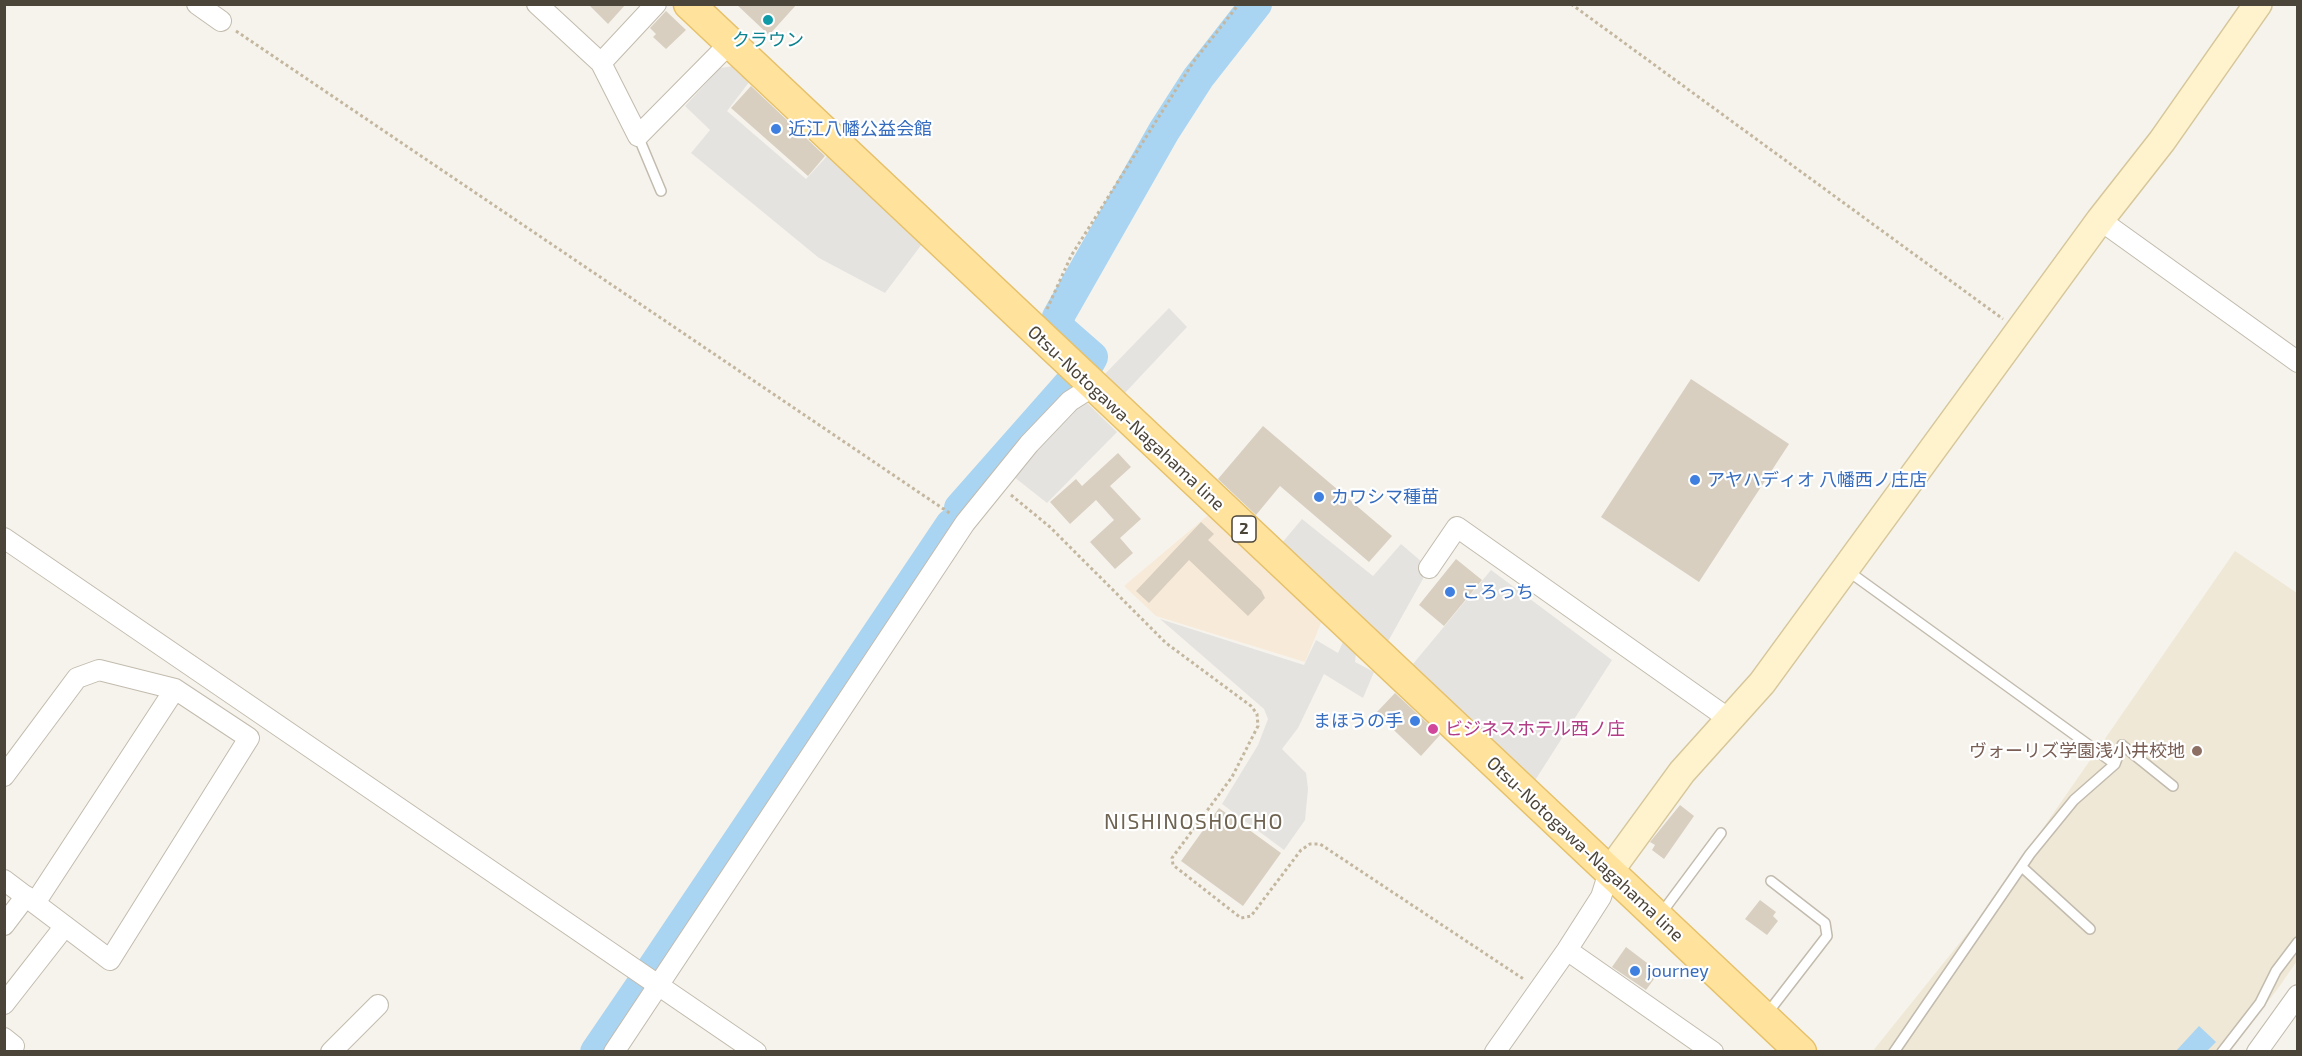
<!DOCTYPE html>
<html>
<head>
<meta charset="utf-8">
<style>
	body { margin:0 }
	#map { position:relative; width:2302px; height:1056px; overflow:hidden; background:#f6f3ec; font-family:"Exo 2",sans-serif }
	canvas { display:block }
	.frame { position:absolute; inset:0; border:6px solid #4b4439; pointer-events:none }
</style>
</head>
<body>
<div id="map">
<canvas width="2302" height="1056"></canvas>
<div class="frame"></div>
</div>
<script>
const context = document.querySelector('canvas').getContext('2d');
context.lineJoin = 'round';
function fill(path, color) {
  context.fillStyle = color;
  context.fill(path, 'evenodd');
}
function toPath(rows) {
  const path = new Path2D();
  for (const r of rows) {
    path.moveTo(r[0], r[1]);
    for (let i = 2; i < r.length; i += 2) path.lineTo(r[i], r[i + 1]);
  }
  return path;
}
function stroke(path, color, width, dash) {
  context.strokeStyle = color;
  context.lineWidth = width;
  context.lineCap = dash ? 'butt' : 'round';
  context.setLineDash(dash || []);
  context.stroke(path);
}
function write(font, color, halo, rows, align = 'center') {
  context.font = font + ' "Exo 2","Noto Sans JP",sans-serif';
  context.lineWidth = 4.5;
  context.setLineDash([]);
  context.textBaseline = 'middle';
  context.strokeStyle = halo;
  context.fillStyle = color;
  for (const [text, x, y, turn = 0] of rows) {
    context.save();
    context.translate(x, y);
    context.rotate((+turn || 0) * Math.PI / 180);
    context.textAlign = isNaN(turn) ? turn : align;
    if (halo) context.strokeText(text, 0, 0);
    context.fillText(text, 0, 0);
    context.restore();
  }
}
fill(toPath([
	[1212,512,1323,618,1305,662,1156,616,1124,586]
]), '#f7ead8');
fill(toPath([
	[2235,551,2297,593,2297,961,2279,987,2230,1051,1872,1052,1987,909]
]), '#efe8d6');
fill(toPath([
	[734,66,750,81,727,111,806,179,828,155,922,244,885,293,819,258,691,153,710,130,685,106,720,68],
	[1169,308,1187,327,1122,396,1102,377],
	[1083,399,1117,432,1047,503,1009,473],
	[1302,519,1373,576,1401,544,1429,568,1386,645,1281,544],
	[1491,570,1612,660,1534,782,1408,670],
	[1160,619,1304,665,1316,640,1338,653,1343,642,1356,653,1355,662,1374,672,1363,698,1324,674,1298,728,1282,749,1306,773,1308,789,1305,820,1284,850,1222,804,1258,745,1268,719,1264,709]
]), '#e5e3e0');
fill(toPath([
	[2199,1026,2216,1042,2207,1051,2176,1051]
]), '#a9d4f2');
stroke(toPath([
	[1087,366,1092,357,1060,329,1058,317,1164,131,1198,78,1256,4],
	[960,508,1073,380],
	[651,971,951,525],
	[596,1052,641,986]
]), '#a9d4f2', 32);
fill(toPath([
	[588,4,626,4,608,24],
	[736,4,797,4,769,35],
	[666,11,686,30,666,49,653,37,656,34,650,28],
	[751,86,825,156,808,176,731,108],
	[1691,379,1789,444,1699,582,1601,517],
	[1263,426,1392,536,1369,562,1280,486,1256,515,1218,479],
	[1118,453,1131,467,1110,486,1141,519,1120,538,1133,553,1115,569,1090,542,1114,520,1096,500,1070,524,1050,502,1076,479,1082,486],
	[1201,522,1214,534,1208,540,1261,590,1265,598,1248,616,1189,560,1149,603,1136,591],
	[1456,559,1482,580,1444,626,1419,605],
	[1395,693,1440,735,1421,756,1376,713],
	[1680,805,1694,816,1664,859,1652,850,1655,845,1650,842],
	[1219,808,1281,853,1243,906,1181,861],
	[1760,900,1776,912,1773,916,1778,921,1767,935,1745,919],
	[1626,947,1659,972,1646,990,1612,967]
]), '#d8cfc1');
const lane = toPath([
	[638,136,661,191],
	[1848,571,2115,764],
	[2022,867,2090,929],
	[1660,915,1721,833],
	[1766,1015,1827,936,1825,923,1771,881],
	[1894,1052,2030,854,2074,800,2115,764,2122,745,2173,786],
	[2222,1052,2260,1003,2276,971,2298,942]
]);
const street = toPath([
	[197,4,221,21],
	[537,4,601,63,638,136,730,43],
	[601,63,656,4],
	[2100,220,2298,362],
	[4,538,756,1052],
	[1429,568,1457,527,1729,719],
	[4,776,77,678,99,670,175,689,249,738,110,960,4,880],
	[35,903,175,689],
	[4,925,26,896],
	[1567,950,1713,1052],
	[4,1004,65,926],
	[4,1038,14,1046,11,1052],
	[331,1052,378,1005],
	[614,1052,965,523,1029,444,1070,401,1092,387],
	[1495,1052,1567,950,1601,897,1609,872],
	[2257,1052,2298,995]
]);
const secondary = toPath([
	[1609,872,1682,772,1762,683,2100,220,2162,141,2258,4]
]);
const primary = toPath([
	[689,4,1801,1052]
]);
stroke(lane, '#c2bbae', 12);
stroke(street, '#c2bbae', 22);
stroke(secondary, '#d6c79b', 30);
stroke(primary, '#e6c16a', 33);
stroke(toPath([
	[1571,4,2003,319],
	[236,31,951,514],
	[1047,309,1071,256,1194,61,1239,4],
	[1011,495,1050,527,1166,643,1251,706,1257,714,1258,726,1232,777,1172,858,1173,865,1241,918,1251,916,1301,850,1310,844,1320,844,1525,980]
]), '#c4b79f', 3, [3, 3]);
stroke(lane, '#fff', 9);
stroke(street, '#fff', 20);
stroke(secondary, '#fff3cd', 27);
stroke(primary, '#ffe39c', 30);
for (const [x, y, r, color] of [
	[768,20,6,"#0f9aa8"],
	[776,129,6,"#3f7fe0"],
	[1695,480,6,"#3f7fe0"],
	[1319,497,6,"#3f7fe0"],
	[1450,592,6,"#3f7fe0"],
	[1415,721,6,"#3f7fe0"],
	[1433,729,6,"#d1479c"],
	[2197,751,6,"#8d6e63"],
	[1635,971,6,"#3f7fe0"]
]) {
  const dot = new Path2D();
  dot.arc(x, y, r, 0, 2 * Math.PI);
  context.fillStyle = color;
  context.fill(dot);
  stroke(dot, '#fff', 2);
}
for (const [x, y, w] of [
	[1244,529,24]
]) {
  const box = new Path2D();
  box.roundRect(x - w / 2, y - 13, w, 26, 4.5);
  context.fillStyle = '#fff';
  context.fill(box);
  stroke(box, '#4b4439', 1.5);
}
write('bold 16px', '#4b4439', null, [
	["2",1244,529]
]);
write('18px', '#0d838f', '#fff', [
	["クラウン",768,40]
]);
write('18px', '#366cbe', '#fff', [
	["近江八幡公益会館",788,129],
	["アヤハディオ 八幡西ノ庄店",1707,480],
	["カワシマ種苗",1331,497],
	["ころっち",1462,592],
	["まほうの手",1403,721,"right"],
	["journey",1647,971]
], 'left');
write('18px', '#4b4439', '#fff', [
	["Otsu-Notogawa-Nagahama line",1126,418,43],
	["Otsu-Notogawa-Nagahama line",1585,849,43]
]);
write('18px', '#b23c85', '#fff', [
	["ビジネスホテル西ノ庄",1445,729]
], 'left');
write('18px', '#785e54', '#fff', [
	["ヴォーリズ学園浅小井校地",2185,751]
], 'right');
context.letterSpacing = '1.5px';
write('21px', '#6e6250', '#fff', [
	["NISHINOSHOCHO",1194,822]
]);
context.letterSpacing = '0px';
</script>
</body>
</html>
